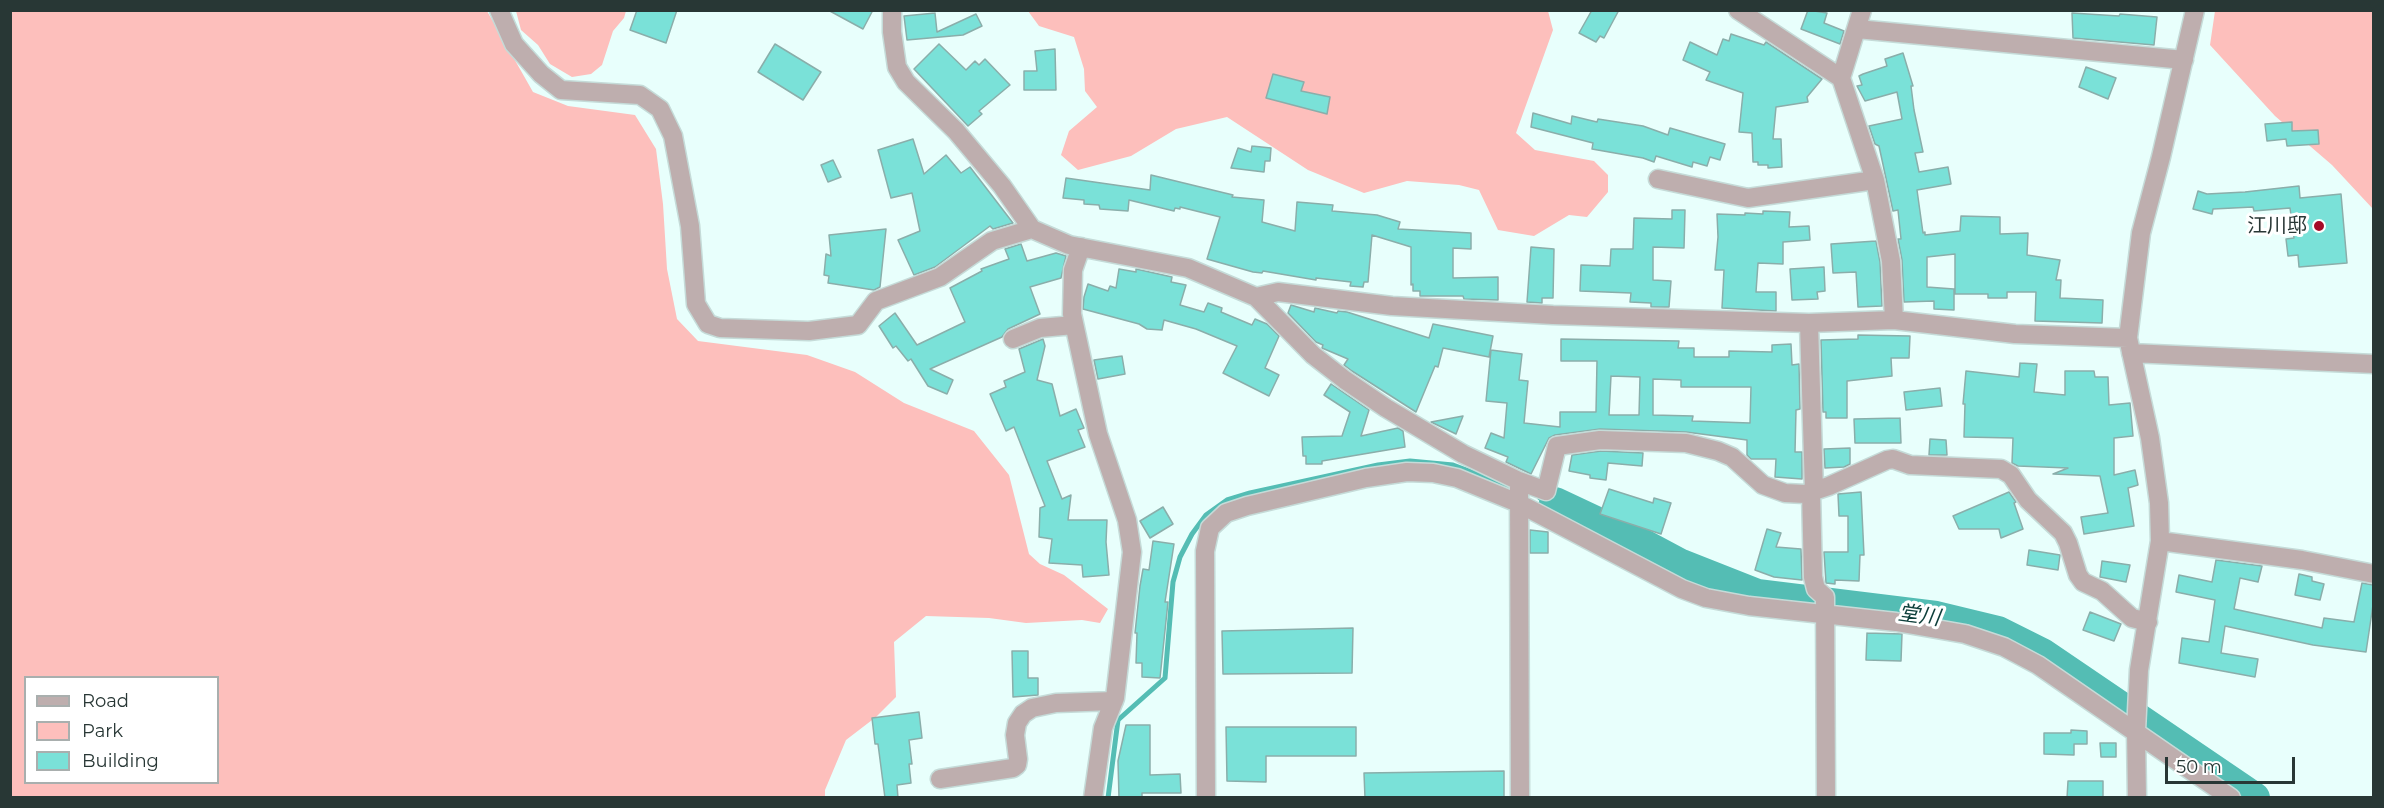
<!DOCTYPE html>
<html>
<head>
<meta charset="utf-8">
<style>
	body { margin:0 }
	#map { position:relative; width:2384px; height:808px; overflow:hidden; background:#e8fffc; font-family:Montserrat,sans-serif }
	canvas { display:block }
	.frame { position:absolute; inset:0; border:12px solid #283735; pointer-events:none }
	.legend { position:absolute; left:24px; top:676px; width:195px; height:108px; box-sizing:border-box; background:#fff; border:2px solid #a9afae; margin:0; padding:8px 10px; list-style:none; font-size:18px; color:#283735 }
	.legend li { display:flex; align-items:center; gap:12px; height:30px }
	.legend b { width:30px; border:2px solid #a9afae }
	.scale { position:absolute; left:2165px; top:757px; width:130px; height:27px; box-sizing:border-box; border:3px solid #283735; border-top:0; padding-left:8px; font-size:18px; line-height:21px; white-space:nowrap; color:#283735; -webkit-text-stroke:4px #fff; paint-order:stroke }
</style>
</head>
<body>
<div id="map">
<canvas width="2384" height="808"></canvas>
<div class="frame"></div>
<ul class="legend">
<li><b style="height:8px;background:#beaeae"></b>Road</li>
<li><b style="height:16px;background:#fdbfbc"></b>Park</li>
<li><b style="height:16px;background:#7ae1d8"></b>Building</li>
</ul>
<div class="scale">50 m</div>
</div>
<script>
const context = document.querySelector('canvas').getContext('2d');
context.lineJoin = 'round';
function fill(path, color) {
  context.fillStyle = color;
  context.fill(path, 'evenodd');
}
function toPath(rows) {
  const path = new Path2D();
  for (const r of rows) {
    path.moveTo(r[0], r[1]);
    for (let i = 2; i < r.length; i += 2) path.lineTo(r[i], r[i + 1]);
  }
  return path;
}
function stroke(path, color, width, dash) {
  context.strokeStyle = color;
  context.lineWidth = width;
  context.lineCap = dash ? 'butt' : 'round';
  context.setLineDash(dash || []);
  context.stroke(path);
}
function write(font, color, halo, rows, align = 'center') {
  context.font = font + ' Montserrat,"Noto Sans JP",sans-serif';
  context.lineWidth = 6;
  context.setLineDash([]);
  context.textBaseline = 'middle';
  context.strokeStyle = halo;
  context.fillStyle = color;
  for (const [text, x, y, turn = 0] of rows) {
    context.save();
    context.translate(x, y);
    context.rotate((+turn || 0) * Math.PI / 180);
    context.textAlign = isNaN(turn) ? turn : align;
    if (halo) context.strokeText(text, 0, 0);
    context.fillText(text, 0, 0);
    context.restore();
  }
}
fill(toPath([
	[10,11,487,11,533,92,568,106,635,115,656,149,663,204,667,269,677,319,698,341,807,355,855,372,904,403,974,431,1009,475,1029,554,1040,564,1064,575,1108,609,1100,623,1082,620,1026,623,989,618,926,616,894,642,896,697,876,717,846,740,825,790,825,797,11,797],
	[26,678,218,678,218,782,26,782],
	[516,11,516,10,626,11,624,18,613,31,602,65,591,74,572,77,550,64,538,45,521,30],
	[1028,11,1548,11,1553,30,1516,133,1535,150,1594,161,1608,175,1608,192,1587,217,1569,215,1534,236,1498,230,1479,190,1459,185,1407,181,1364,193,1308,170,1227,117,1176,129,1131,156,1078,170,1061,155,1069,131,1097,107,1085,91,1084,69,1074,37,1039,26],
	[2215,11,2373,11,2373,209,2332,165,2275,116,2210,45]
]), '#fdbfbc');
stroke(toPath([
	[1540,498,1555,503],
	[1108,798,1118,720,1165,678,1173,582,1180,557,1192,534,1206,515,1227,500,1250,493,1378,465,1410,461,1453,465,1517,489]
]), '#54bdb4', 5);
stroke(toPath([
	[1555,503,1638,542,1681,565,1757,595,1936,617,1998,632,2042,654,2254,798]
]), '#54bdb4', 32);
const building = toPath([
	[637,10,677,10,666,43,630,30,637,10],
	[828,10,873,10,863,29,828,10],
	[1592,10,1619,10,1604,38,1600,36,1596,42,1579,33,1592,10],
	[1808,10,1827,13,1824,23,1844,31,1840,44,1801,29,1808,10],
	[935,13,937,32,976,14,982,26,963,35,907,40,904,16,935,13],
	[2072,13,2119,16,2120,14,2157,17,2154,45,2073,38,2072,13],
	[1731,34,1764,45,1766,42,1822,79,1807,97,1808,102,1776,107,1773,139,1781,139,1782,167,1768,168,1768,165,1758,165,1758,162,1753,162,1752,133,1739,132,1743,93,1706,80,1710,72,1683,60,1690,42,1717,55,1723,39,1729,41,1731,34],
	[775,44,821,72,803,100,758,72,775,44],
	[939,44,966,70,975,61,979,65,985,59,1010,85,979,111,982,114,968,126,914,69,939,44],
	[1055,49,1056,90,1024,90,1024,71,1037,71,1035,51,1055,49],
	[1903,53,1913,86,1911,86,1914,110,1923,152,1915,153,1919,172,1948,167,1951,184,1917,190,1923,233,1925,232,1925,235,1960,231,1961,216,2000,217,2000,234,2028,233,2027,255,2060,260,2056,280,2061,280,2060,298,2103,300,2102,323,2035,321,2036,292,2007,292,2007,298,1988,298,1988,294,1955,294,1955,254,1927,257,1927,287,1954,289,1954,310,1934,309,1934,301,1904,302,1902,260,1898,239,1901,239,1898,210,1893,211,1879,146,1875,144,1869,126,1902,119,1897,92,1865,101,1857,86,1862,85,1859,76,1863,74,1887,66,1885,59,1903,53],
	[2086,67,2116,78,2108,99,2079,87,2086,67],
	[1273,74,1304,82,1301,91,1330,97,1327,114,1266,98,1273,74],
	[1533,113,1571,124,1572,116,1597,122,1598,119,1643,126,1668,135,1670,128,1725,144,1720,160,1710,157,1707,166,1693,162,1692,167,1656,156,1654,162,1643,158,1592,149,1593,143,1531,127,1533,113],
	[2292,122,2292,131,2318,130,2319,144,2287,146,2286,139,2267,141,2265,124,2292,122],
	[913,139,924,174,946,155,961,173,970,167,1013,223,993,229,990,226,935,267,914,275,898,240,920,231,912,193,891,198,878,150,913,139],
	[1252,146,1271,148,1270,161,1265,161,1264,172,1231,168,1238,148,1251,152,1252,146],
	[833,160,841,177,828,182,821,165,833,160],
	[1151,175,1233,195,1232,197,1264,200,1262,222,1295,231,1297,202,1333,205,1332,211,1377,215,1400,222,1398,229,1471,233,1471,249,1453,248,1453,278,1498,277,1498,300,1464,299,1463,296,1420,296,1420,291,1413,291,1413,284,1411,285,1411,247,1372,235,1368,282,1364,282,1363,287,1350,286,1351,282,1316,278,1316,280,1263,271,1262,273,1253,272,1207,259,1220,217,1180,207,1180,209,1175,208,1174,211,1129,200,1128,211,1100,209,1099,205,1084,204,1084,200,1063,198,1066,178,1150,190,1151,175],
	[2299,186,2300,198,2341,194,2347,263,2299,267,2298,255,2288,256,2286,239,2294,238,2290,208,2254,211,2253,207,2213,209,2212,214,2193,209,2198,191,2207,194,2245,192,2299,186],
	[1672,210,1685,210,1684,248,1653,247,1653,280,1671,281,1669,307,1651,307,1651,303,1630,302,1631,293,1580,291,1581,265,1610,266,1611,249,1633,249,1634,218,1672,219,1672,210],
	[1763,211,1790,212,1789,227,1809,226,1810,240,1783,242,1783,264,1758,263,1756,292,1776,292,1776,311,1722,308,1724,270,1715,270,1718,237,1717,214,1745,215,1745,213,1763,214,1763,211],
	[886,229,880,287,874,290,828,283,829,276,824,275,826,254,831,256,829,235,886,229],
	[1876,241,1880,262,1882,306,1858,307,1856,272,1833,273,1831,244,1876,241],
	[1021,244,1027,261,1056,253,1066,256,1061,278,1030,287,1040,314,1008,329,1002,337,930,369,953,380,947,394,928,386,911,359,908,361,896,346,893,348,879,326,895,313,917,345,965,322,950,288,982,271,981,269,1009,259,1005,249,1021,244],
	[1531,247,1554,249,1553,298,1542,298,1542,303,1527,302,1531,247],
	[1824,267,1825,291,1817,292,1818,299,1792,300,1790,269,1824,267],
	[1119,269,1136,272,1136,269,1172,277,1171,282,1186,285,1180,305,1204,312,1208,303,1222,308,1221,312,1252,325,1255,319,1267,324,1279,336,1265,368,1279,375,1269,396,1223,373,1237,346,1196,329,1164,320,1162,330,1147,329,1139,324,1083,309,1084,297,1088,284,1108,291,1110,286,1116,288,1119,269],
	[1291,305,1314,312,1315,308,1337,313,1338,311,1347,312,1429,338,1433,324,1493,336,1489,357,1443,348,1438,367,1435,366,1416,412,1352,371,1344,365,1348,359,1322,348,1323,345,1316,342,1288,313,1291,305],
	[1858,335,1910,336,1909,358,1891,358,1892,376,1847,381,1847,418,1826,418,1826,412,1823,412,1821,340,1858,339,1858,335],
	[1043,339,1045,346,1037,380,1052,384,1060,416,1076,409,1084,428,1078,430,1085,447,1047,461,1062,499,1071,495,1068,520,1107,520,1106,542,1109,575,1083,577,1082,565,1049,563,1052,539,1039,537,1040,508,1045,506,1014,427,1006,431,990,394,1006,387,1004,381,1025,372,1019,349,1043,339],
	[1561,339,1679,341,1678,348,1694,348,1694,357,1729,357,1729,351,1772,352,1772,345,1791,344,1792,365,1799,364,1800,409,1796,410,1795,452,1802,452,1802,479,1775,477,1776,459,1751,459,1747,455,1747,440,1686,432,1600,429,1555,435,1549,438,1531,474,1506,462,1508,457,1485,448,1491,433,1504,438,1507,403,1486,401,1491,350,1522,354,1519,380,1528,381,1524,423,1560,427,1560,412,1596,412,1597,361,1561,361,1561,339],
	[1611,376,1640,377,1639,415,1609,415,1611,376],
	[1653,379,1681,380,1681,387,1751,387,1750,423,1692,421,1693,416,1653,415,1653,379],
	[1122,356,1125,374,1098,379,1094,360,1122,356],
	[2020,363,2037,364,2034,392,2065,395,2065,371,2094,371,2095,377,2108,377,2109,405,2130,403,2133,436,2114,438,2114,475,2135,470,2138,485,2128,488,2134,526,2084,534,2081,517,2108,513,2100,476,2053,474,2068,468,2018,466,2012,463,2013,438,1964,437,1965,404,1963,404,1966,371,2019,377,2020,363],
	[1331,384,1369,410,1361,436,1398,428,1403,431,1405,447,1322,461,1322,464,1306,464,1306,456,1303,456,1302,437,1342,436,1350,412,1324,395,1331,384],
	[1940,388,1942,406,1906,410,1904,392,1940,388],
	[1463,416,1456,434,1431,422,1463,416],
	[1900,418,1901,443,1855,443,1854,419,1900,418],
	[1930,439,1946,440,1947,455,1929,455,1930,439],
	[1850,448,1850,464,1844,467,1825,468,1824,449,1850,448],
	[1601,451,1643,453,1642,466,1608,463,1606,480,1590,478,1590,475,1569,471,1572,455,1601,451],
	[1609,489,1653,503,1654,498,1671,503,1661,534,1600,514,1609,489],
	[1861,492,1864,555,1860,555,1859,581,1835,580,1835,584,1826,583,1824,552,1848,552,1848,516,1839,516,1838,494,1861,492],
	[2009,492,2016,502,2014,503,2023,529,2001,538,1999,529,1959,529,1953,516,2009,492],
	[1163,507,1173,524,1150,538,1140,521,1163,507],
	[1767,529,1781,533,1776,547,1801,549,1802,580,1774,577,1755,570,1767,529],
	[1530,530,1548,532,1548,553,1530,553,1530,530],
	[1153,541,1174,544,1165,602,1168,602,1160,678,1142,677,1142,663,1136,663,1137,633,1135,633,1140,586,1143,569,1149,570,1153,541],
	[2029,550,2060,555,2058,570,2027,565,2029,550],
	[2216,560,2262,566,2258,582,2240,578,2234,609,2322,628,2324,618,2354,622,2362,583,2373,585,2373,605,2366,652,2313,645,2225,626,2221,653,2258,659,2255,677,2179,663,2182,638,2209,642,2215,600,2176,592,2179,575,2212,582,2216,560],
	[2102,561,2130,565,2126,582,2100,577,2102,561],
	[2299,574,2312,577,2312,581,2324,584,2320,600,2295,595,2299,574],
	[2090,612,2121,624,2114,641,2083,630,2090,612],
	[1353,628,1352,673,1223,674,1222,631,1353,628],
	[1867,633,1902,634,1901,661,1866,660,1867,633],
	[1012,651,1028,651,1028,678,1038,678,1038,695,1013,697,1012,651],
	[919,712,922,738,909,740,912,764,909,764,911,783,897,785,898,798,885,798,878,744,875,744,872,718,919,712],
	[1126,725,1150,725,1150,775,1180,774,1181,793,1142,793,1142,798,1119,798,1118,761,1126,725],
	[1226,727,1356,727,1356,756,1266,756,1266,782,1227,781,1226,727],
	[2071,730,2087,731,2087,744,2074,744,2074,755,2044,754,2044,733,2071,733,2071,730],
	[2100,743,2116,743,2116,757,2101,757,2100,743],
	[1504,771,1504,798,1365,798,1364,773,1504,771],
	[2068,781,2103,781,2103,798,2067,798,2068,781]
]);
fill(building, '#7ae1d8');
stroke(building, '#8aaeaa', 1.5);
const minor = toPath([
	[499,10,514,44,541,74,561,90,640,95,660,109,673,136,690,226,696,304,708,324,720,328,809,331,858,325,876,301,940,277,992,241,1032,229],
	[892,10,892,32,897,67,906,82,956,131,1002,186,1032,229,1069,245,1188,268,1256,297,1313,355,1345,380,1386,408,1463,454,1519,481,1520,798],
	[1738,10,1841,78],
	[1862,10,1841,78,1875,180,1891,261,1894,320],
	[1857,29,2184,60],
	[1658,179,1748,198,1875,180],
	[1081,247,1073,270,1072,314,1098,434,1127,520,1132,552,1115,698,1103,728,1093,798],
	[1256,297,1278,292,1392,306,1553,315,1809,323,1894,320,2015,334,2128,338],
	[1809,323,1814,491],
	[1013,339,1040,328,1074,325],
	[2131,353,2374,364],
	[1519,481,1546,491,1557,446,1600,440,1686,443,1718,451,1732,457,1763,485,1785,493,1805,494,1829,486,1887,460,1893,459,1910,465,2001,469,2011,475,2028,500,2063,533,2068,543,2078,575,2083,582,2102,591,2132,618,2148,622],
	[1811,492,1813,577,1816,589,1825,597,1826,798],
	[2160,541,2302,560,2374,574],
	[940,779,1013,768,1017,765,1018,759,1015,735,1017,723,1023,714,1032,708,1056,703,1114,701],
	[1206,798,1205,551,1210,528,1226,513,1247,506,1366,478,1407,472,1433,473,1457,478,1518,503,1682,589,1706,598,1749,606,1896,622,1965,634,2004,647,2038,665,2231,798],
	[2137,798,2136,731,2139,670,2160,541,2159,503,2150,438,2128,338,2141,233,2161,157,2195,10]
]);
stroke(minor, '#c5dbd8', 21);
stroke(minor, '#beaeae', 18);
for (const [x, y, r, color] of [
	[2319,226,6,"#a50b27"]
]) {
  const dot = new Path2D();
  dot.arc(x, y, r, 0, 2 * Math.PI);
  context.fillStyle = color;
  context.fill(dot);
  stroke(dot, '#fff', 2);
}
write('20px', '#283735', '#fff', [
	["江川邸",2307,226]
], 'right');
write('italic 21px', '#0f403c', '#fff', [
	["堂川",1919,616,8]
]);
</script>
</body>
</html>
